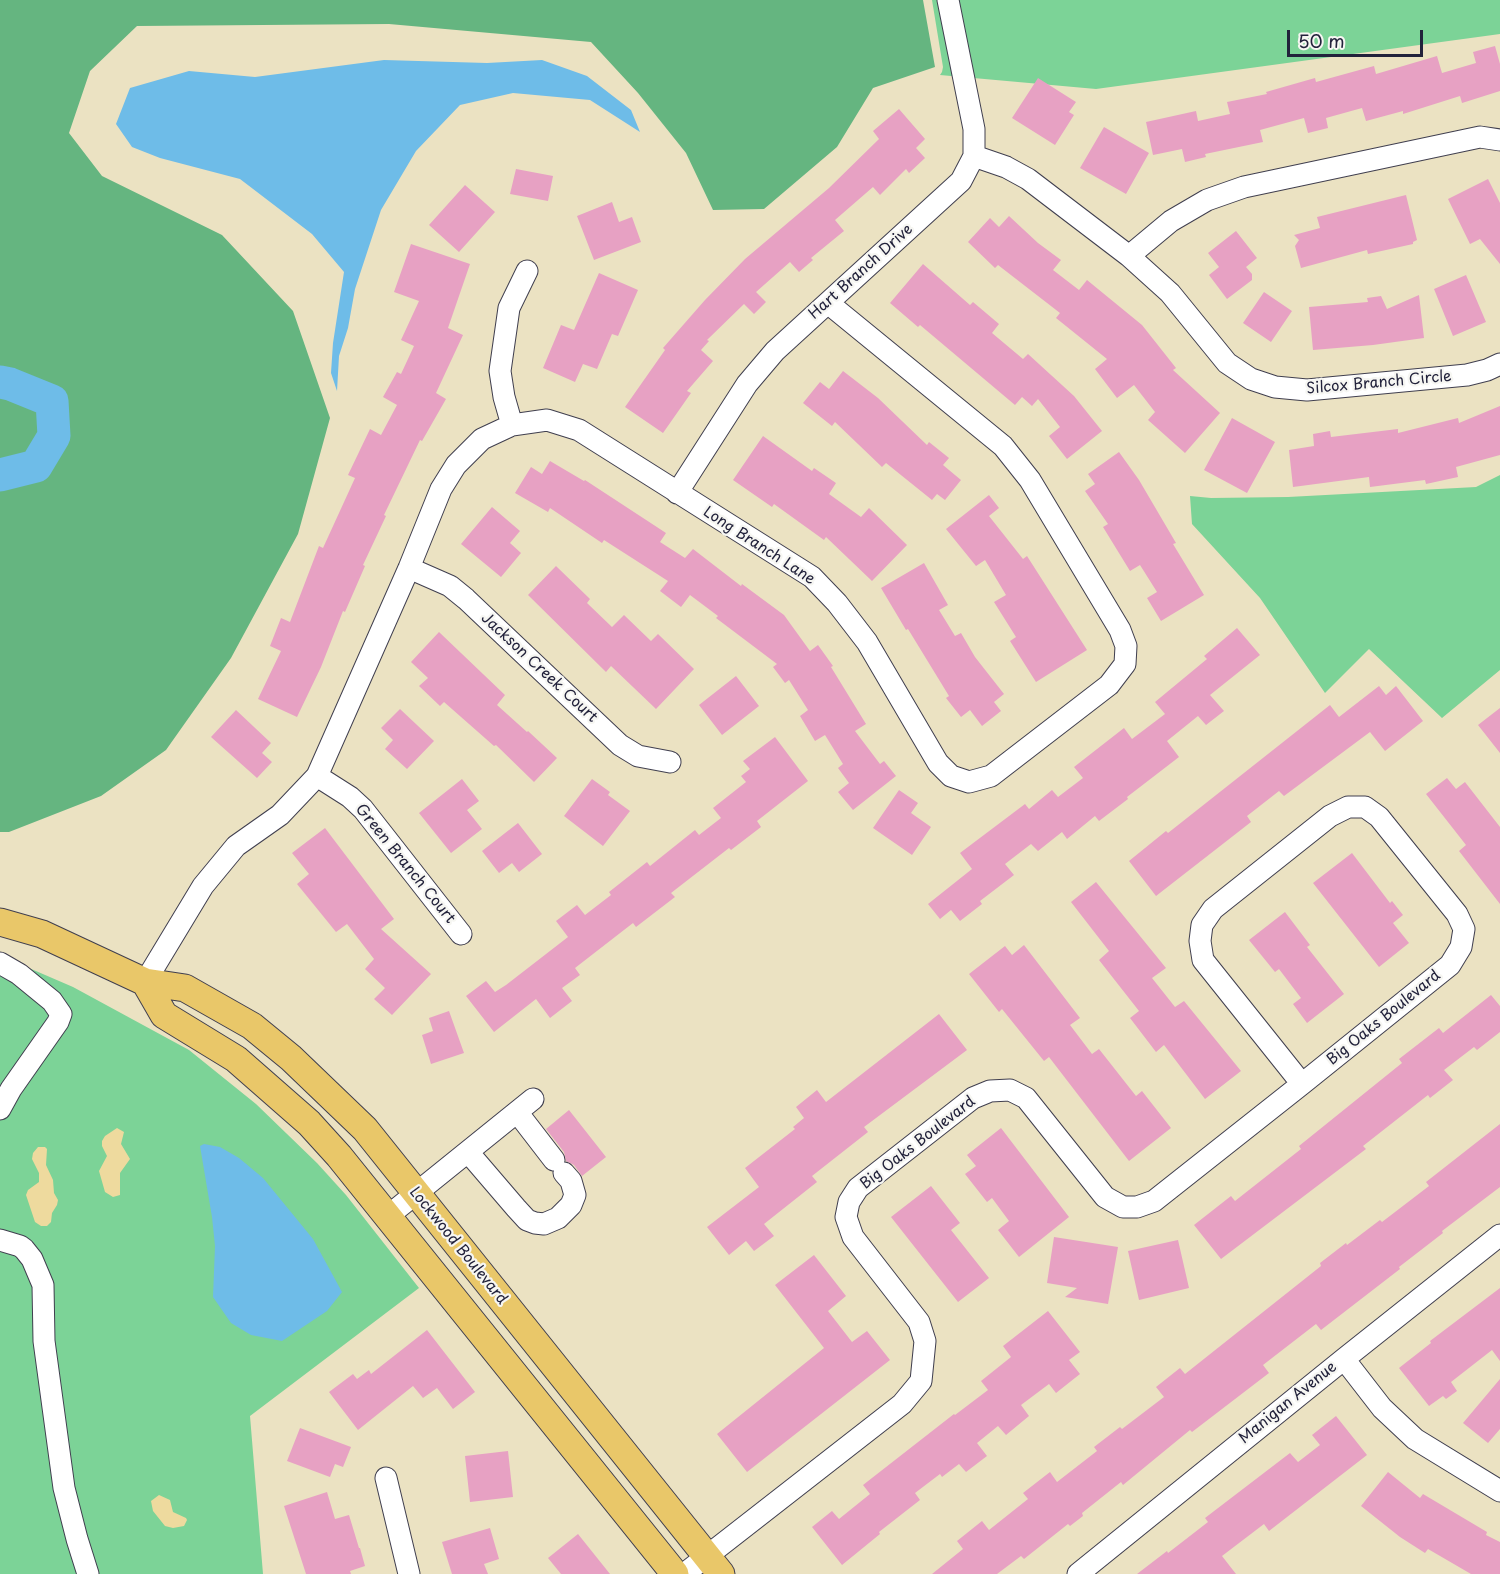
<!DOCTYPE html>
<html>
<head>
<meta charset="utf-8">
<style>
	body { margin:0 }
	#map { position:relative; width:1500px; height:1574px; overflow:hidden; background:#ebe2c2; font-family:"Playpen Sans",sans-serif }
	canvas { display:block }
	.scale { position:absolute; left:1287px; top:30px; width:136px; height:27px; box-sizing:border-box; border:3px solid #22223b; border-top:0; padding-left:8px; font-size:18px; line-height:21px; white-space:nowrap; color:#22223b; -webkit-text-stroke:4px #f6f6f2; paint-order:stroke }
</style>
</head>
<body>
<div id="map">
<canvas width="1500" height="1574"></canvas>
<div class="scale">50 m</div>
</div>
<script>
const context = document.querySelector('canvas').getContext('2d');
context.lineJoin = 'round';
function fill(path, color) {
  context.fillStyle = color;
  context.fill(path, 'evenodd');
}
function toPath(rows) {
  const path = new Path2D();
  for (const r of rows) {
    path.moveTo(r[0], r[1]);
    for (let i = 2; i < r.length; i += 2) path.lineTo(r[i], r[i + 1]);
  }
  return path;
}
function stroke(path, color, width, dash) {
  context.strokeStyle = color;
  context.lineWidth = width;
  context.lineCap = dash ? 'butt' : 'round';
  context.setLineDash(dash || []);
  context.stroke(path);
}
function write(font, color, halo, rows, align = 'center') {
  context.font = font + ' "Playpen Sans",sans-serif';
  context.lineWidth = 4.5;
  context.setLineDash([]);
  context.textBaseline = 'middle';
  context.strokeStyle = halo;
  context.fillStyle = color;
  for (const [text, x, y, turn = 0] of rows) {
    context.save();
    context.translate(x, y);
    context.rotate((+turn || 0) * Math.PI / 180);
    context.textAlign = isNaN(turn) ? turn : align;
    if (halo) context.strokeText(text, 0, 0);
    context.fillText(text, 0, 0);
    context.restore();
  }
}
fill(toPath([
	[932,0,1500,0,1500,34,1096,89,940,75,942,72,943,67],
	[1500,475,1500,670,1442,718,1369,649,1325,693,1260,598,1192,524,1190,496,1211,498,1288,497,1476,487],
	[0,959,15,962,73,987,189,1050,256,1104,317,1163,346,1195,419,1288,250,1416,263,1574,0,1574]
]), '#7cd397');
fill(toPath([
	[0,0,923,0,935,67,873,88,837,147,764,209,713,210,686,153,638,93,591,42,389,24,137,26,90,71,69,133,102,176,222,235,293,311,330,418,298,534,231,658,166,750,101,796,9,832,0,832]
]), '#65b580');
fill(toPath([
	[117,1128,124,1132,121,1144,130,1159,120,1173,120,1195,113,1197,105,1192,99,1171,107,1156,102,1146,102,1141,105,1136],
	[38,1147,45,1147,47,1149,46,1165,53,1180,54,1193,58,1200,57,1205,52,1213,51,1222,47,1226,41,1226,35,1222,26,1195,28,1190,39,1182,39,1173,32,1159,33,1153],
	[159,1495,170,1500,173,1512,186,1518,187,1520,184,1526,173,1528,165,1526,153,1511,151,1501]
]), '#eeda9e');
fill(toPath([
	[384,60,487,63,542,60,587,76,631,110,640,132,590,100,513,93,460,105,416,151,381,210,355,289,348,328,339,356,337,391,331,373,333,343,344,272,312,234,240,179,160,158,132,147,116,124,130,88,189,71,255,77],
	[204,1144,220,1147,239,1158,263,1178,313,1239,342,1292,327,1311,282,1341,251,1335,231,1323,213,1297,215,1246,212,1217,200,1146]
]), '#6ebce8');
stroke(toPath([
	[0,382,10,384,52,401,54,436,36,466,0,475]
]), '#6ebce8', 33);
fill(toPath([
	[1495,46,1500,64,1500,91,1462,103,1460,96,1403,114,1403,111,1366,121,1362,108,1326,118,1328,128,1308,133,1304,118,1260,130,1263,142,1205,154,1206,157,1185,162,1182,149,1153,155,1146,122,1196,111,1198,121,1230,114,1227,102,1267,94,1266,92,1315,78,1316,82,1374,66,1376,74,1437,56,1442,73,1476,63,1473,52],
	[1038,78,1076,102,1069,112,1074,115,1055,145,1012,118],
	[899,109,925,139,916,148,925,158,909,173,906,169,880,195,873,187,835,220,844,231,811,258,813,260,799,272,790,262,756,292,766,302,754,314,744,304,707,340,709,341,701,350,713,361,687,391,691,393,663,433,625,407,665,350,663,348,705,300,745,259,829,188,879,139,873,131],
	[1104,127,1149,153,1126,194,1080,168],
	[516,169,553,176,548,201,510,194],
	[1488,179,1500,203,1500,264,1480,239,1470,244,1448,199],
	[465,185,495,212,459,252,429,225],
	[1406,195,1417,240,1413,242,1413,244,1368,254,1367,250,1301,268,1295,246,1299,240,1294,235,1320,228,1317,217],
	[612,202,619,222,632,217,641,242,594,260,577,216],
	[1009,216,1038,243,1061,260,1053,270,1079,290,1087,280,1142,325,1176,368,1173,370,1220,413,1185,453,1148,420,1155,412,1134,385,1117,398,1095,369,1107,359,1056,318,1060,313,998,265,995,268,968,242,990,218,999,227],
	[1236,231,1257,258,1246,267,1252,274,1252,280,1227,299,1209,275,1219,267,1208,253],
	[411,244,470,264,448,328,463,335,436,393,446,399,422,441,420,440,384,515,386,516,363,565,365,566,345,612,343,611,321,667,297,717,258,699,281,651,270,646,281,618,290,622,319,546,323,548,355,478,348,475,370,429,381,435,397,405,383,397,397,372,401,374,414,346,401,340,419,301,394,292],
	[923,264,970,305,973,302,999,324,992,333,1023,359,1028,354,1074,396,1102,431,1067,459,1049,436,1060,427,1038,399,1032,406,1022,397,1015,405,920,325,918,327,890,303],
	[599,273,638,290,618,336,612,334,597,369,583,364,575,382,543,368,561,325,574,330],
	[1466,275,1486,322,1453,336,1434,289],
	[1264,292,1292,311,1271,342,1243,323],
	[1419,295,1424,338,1373,345,1313,350,1309,307,1368,302,1367,298,1381,296,1387,309],
	[843,371,878,398,927,445,929,442,949,458,943,465,961,480,945,500,937,494,932,500,886,463,882,467,835,422,832,426,803,403,820,382,829,389],
	[1500,406,1500,455,1456,467,1458,477,1426,484,1425,480,1370,487,1369,477,1293,487,1289,450,1314,446,1313,434,1330,431,1331,437,1398,429,1398,433,1458,418,1459,423],
	[1232,418,1275,442,1247,493,1204,470],
	[763,436,812,471,814,468,836,483,829,494,861,517,869,508,907,545,872,581,826,537,824,540,774,504,772,507,733,480],
	[1119,452,1139,480,1176,543,1173,544,1204,595,1161,621,1147,598,1157,592,1140,565,1130,571,1103,527,1108,524,1085,491,1095,484,1088,474],
	[550,461,584,481,585,480,666,533,660,542,685,558,693,549,741,586,742,584,784,615,810,651,818,645,833,666,831,667,866,724,855,731,880,764,884,761,896,776,853,810,838,792,849,783,838,768,843,764,825,735,815,741,800,716,808,710,789,680,785,683,773,667,777,664,716,618,718,616,690,595,681,607,660,591,668,581,604,540,602,543,550,508,548,512,515,493,531,467,542,474],
	[989,495,999,508,989,516,1023,559,1027,556,1087,650,1036,682,1010,641,1016,637,994,602,1006,595,985,560,976,566,946,529],
	[492,507,520,531,510,543,521,553,501,577,461,544],
	[924,563,948,605,939,610,955,636,961,633,975,657,1004,694,994,702,1001,711,982,726,970,710,961,717,946,698,949,696,908,629,906,630,881,588],
	[556,566,590,599,587,603,612,627,624,615,651,641,658,634,694,669,656,709,611,666,606,672,528,595],
	[1237,628,1260,655,1210,695,1224,711,1206,725,1198,716,1167,741,1179,757,1127,797,1128,799,1099,821,1095,816,1067,839,1062,832,1038,851,1031,844,1005,864,1014,875,980,901,982,904,960,921,951,910,940,919,928,904,972,869,960,853,1025,804,1029,809,1052,790,1058,797,1083,778,1074,767,1124,728,1132,739,1165,714,1155,702,1207,659,1204,656],
	[439,632,505,695,497,705,527,732,528,731,557,758,534,782,496,745,494,746,444,702,440,706,419,686,428,678,411,662],
	[736,676,759,706,722,735,699,705],
	[1379,686,1386,695,1396,686,1423,721,1385,751,1370,732,1284,796,1279,791,1247,816,1251,822,1156,896,1129,861,1166,831,1168,833,1330,705,1339,717],
	[1500,708,1500,753,1478,725],
	[400,709,434,741,407,769,385,749,393,740,381,728],
	[236,710,271,743,262,753,272,762,257,778,211,737],
	[775,737,808,781,757,821,761,827,731,850,729,848,671,893,675,897,636,927,633,923,575,968,580,975,562,988,572,1001,550,1018,536,999,494,1032,466,996,486,981,495,992,506,985,568,937,556,921,577,905,585,915,611,895,609,892,647,862,650,866,695,830,699,835,721,818,713,808,746,782,741,776,750,769,743,761],
	[1447,778,1456,789,1465,782,1500,827,1500,904,1459,851,1466,845,1426,794],
	[462,779,479,801,467,810,482,829,451,853,419,813],
	[592,779,610,792,608,795,630,811,603,846,564,816],
	[899,790,918,803,911,813,931,827,912,855,873,828],
	[518,823,542,854,519,872,512,863,499,873,482,851],
	[325,828,394,919,381,929,431,974,392,1015,374,999,385,988,365,969,374,959,347,924,336,932,297,884,309,874,292,853],
	[1352,853,1390,903,1392,901,1403,915,1393,923,1409,943,1379,967,1313,883],
	[1096,882,1166,968,1152,978,1175,1007,1184,1001,1241,1071,1205,1099,1164,1045,1156,1052,1130,1018,1139,1011,1099,960,1109,951,1071,902],
	[1285,912,1310,945,1307,947,1344,994,1307,1023,1293,1004,1301,998,1279,969,1275,972,1249,940],
	[1024,945,1080,1018,1070,1025,1092,1054,1099,1049,1136,1096,1142,1091,1171,1128,1129,1161,1049,1057,1044,1061,1002,1009,999,1012,969,974,1005,946,1012,955],
	[1491,995,1500,1006,1500,1032,1477,1050,1474,1047,1444,1070,1453,1080,1430,1098,1428,1095,1363,1146,1366,1149,1221,1259,1194,1225,1231,1196,1235,1201,1301,1149,1299,1146,1402,1063,1399,1059,1439,1028,1443,1033],
	[449,1011,464,1053,431,1064,422,1035,433,1031,429,1018],
	[939,1014,967,1050,864,1127,868,1132,812,1176,817,1182,764,1224,774,1236,754,1251,746,1241,729,1255,707,1227,759,1187,745,1168,795,1129,793,1127,804,1118,796,1107,817,1090,826,1102],
	[569,1110,606,1157,582,1176,574,1165,566,1161,564,1152,546,1129],
	[1500,1124,1500,1187,1442,1231,1443,1233,1399,1267,1400,1269,1321,1330,1316,1324,1263,1365,1269,1373,1192,1432,1190,1430,1123,1485,1121,1482,1082,1513,1083,1516,1070,1526,1068,1524,1024,1559,1021,1556,997,1574,932,1574,963,1549,957,1541,982,1521,989,1530,1028,1499,1023,1493,1050,1472,1057,1482,1097,1451,1094,1447,1120,1427,1122,1429,1164,1397,1156,1387,1180,1368,1185,1374,1321,1266,1320,1263,1346,1243,1347,1245,1380,1220,1382,1222,1429,1186,1426,1182],
	[1001,1128,1069,1217,1019,1257,998,1230,1009,1221,992,1198,987,1202,965,1174,976,1166,967,1155],
	[931,1186,960,1223,951,1230,989,1278,958,1302,891,1217],
	[1054,1237,1118,1247,1108,1304,1065,1297,1077,1288,1047,1283],
	[1178,1240,1189,1288,1139,1300,1128,1251],
	[814,1255,846,1296,828,1311,852,1342,867,1331,890,1360,747,1472,717,1434,824,1348,775,1285],
	[1500,1288,1500,1361,1492,1350,1451,1382,1457,1391,1446,1399,1443,1396,1429,1406,1399,1368,1431,1343,1430,1341],
	[1048,1311,1080,1352,1069,1360,1080,1374,1056,1393,1049,1384,1021,1405,1029,1416,1006,1435,998,1426,977,1443,987,1456,966,1472,959,1464,942,1477,940,1474,915,1493,920,1500,879,1532,880,1534,842,1565,812,1527,832,1511,839,1519,870,1494,863,1485,954,1414,955,1415,988,1390,981,1381,1011,1357,1003,1346],
	[427,1330,475,1392,453,1409,437,1388,423,1398,413,1386,358,1430,329,1392,353,1374,357,1379,369,1370,371,1374],
	[1500,1379,1500,1429,1488,1443,1463,1423],
	[1336,1416,1367,1455,1269,1531,1264,1524,1222,1556,1236,1574,1137,1574,1167,1551,1168,1553,1208,1522,1205,1518,1290,1453,1298,1462,1320,1445,1312,1435],
	[300,1428,351,1447,343,1467,335,1464,330,1477,287,1461],
	[508,1451,513,1497,470,1502,465,1456],
	[1388,1472,1420,1498,1423,1494,1487,1532,1486,1535,1500,1542,1500,1574,1471,1574,1428,1549,1425,1553,1400,1537,1361,1506],
	[327,1492,335,1519,349,1515,359,1548,360,1548,365,1566,350,1571,351,1574,306,1574,284,1506],
	[490,1528,499,1559,484,1564,488,1574,452,1574,442,1542],
	[578,1534,610,1574,561,1574,548,1558]
]), '#e7a1c3');
const minor = toPath([
	[974,156,1006,167,1028,179,1129,256,1170,293,1227,363,1251,379,1275,387,1307,390,1467,375,1487,370,1500,364],
	[1129,256,1171,221,1207,200,1244,187,1480,137,1500,140],
	[512,425,504,397,500,371,509,308,527,271],
	[677,493,747,384,775,351,961,181,974,156,974,129,948,0],
	[409,568,450,586,466,599,620,745,638,756,670,762],
	[317,776,350,797,363,809,461,934],
	[0,963,19,974,52,1001,61,1014,58,1022,11,1089,0,1109],
	[145,982,203,886,236,846,280,815,317,776,409,568,441,489,456,465,482,439,512,425,547,420,579,430,812,577,837,603,867,642,938,763,951,776,969,782,991,776,1109,685,1125,664,1126,646,1120,630,1030,480,1003,446,828,303],
	[517,1112,554,1160],
	[468,1152,516,1208,527,1220,535,1223,544,1224,558,1218,571,1205,575,1195,571,1181,564,1173],
	[388,1216,533,1099],
	[0,1240,20,1246,24,1249,32,1259,43,1285,44,1341,64,1488,77,1539,88,1574],
	[1344,1359,1382,1408,1415,1439,1500,1491],
	[386,1478,409,1574],
	[684,1574,902,1404,921,1381,925,1341,919,1322,853,1237,846,1217,849,1202,858,1188,973,1098,990,1091,1010,1090,1026,1098,1105,1197,1123,1207,1137,1207,1154,1201,1302,1084,1450,965,1461,947,1464,929,1457,914,1379,817,1365,807,1348,807,1330,816,1213,909,1202,925,1200,941,1203,960,1302,1084],
	[1078,1574,1344,1359,1500,1235]
]);
const major = toPath([
	[0,922,42,934,145,982,185,988,252,1026,291,1058,365,1129,721,1574],
	[145,982,164,1015,236,1059,309,1123,339,1156,675,1574]
]);
stroke(minor, '#403f4f', 23);
stroke(major, '#403f4f', 29);
stroke(minor, '#fff', 21);
stroke(major, '#e9c769', 27);
write('15px', '#22223b', '#f6f6f2', [
	["Hart Branch Drive",861,272,-42],
	["Silcox Branch Circle",1379,383,-5],
	["Long Branch Lane",759,546,33],
	["Jackson Creek Court",539,668,43],
	["Green Branch Court",405,864,51],
	["Big Oaks Boulevard",1384,1018,-39],
	["Big Oaks Boulevard",918,1143,-38],
	["Lockwood Boulevard",458,1246,51],
	["Manigan Avenue",1288,1403,-39]
]);
</script>
</body>
</html>
